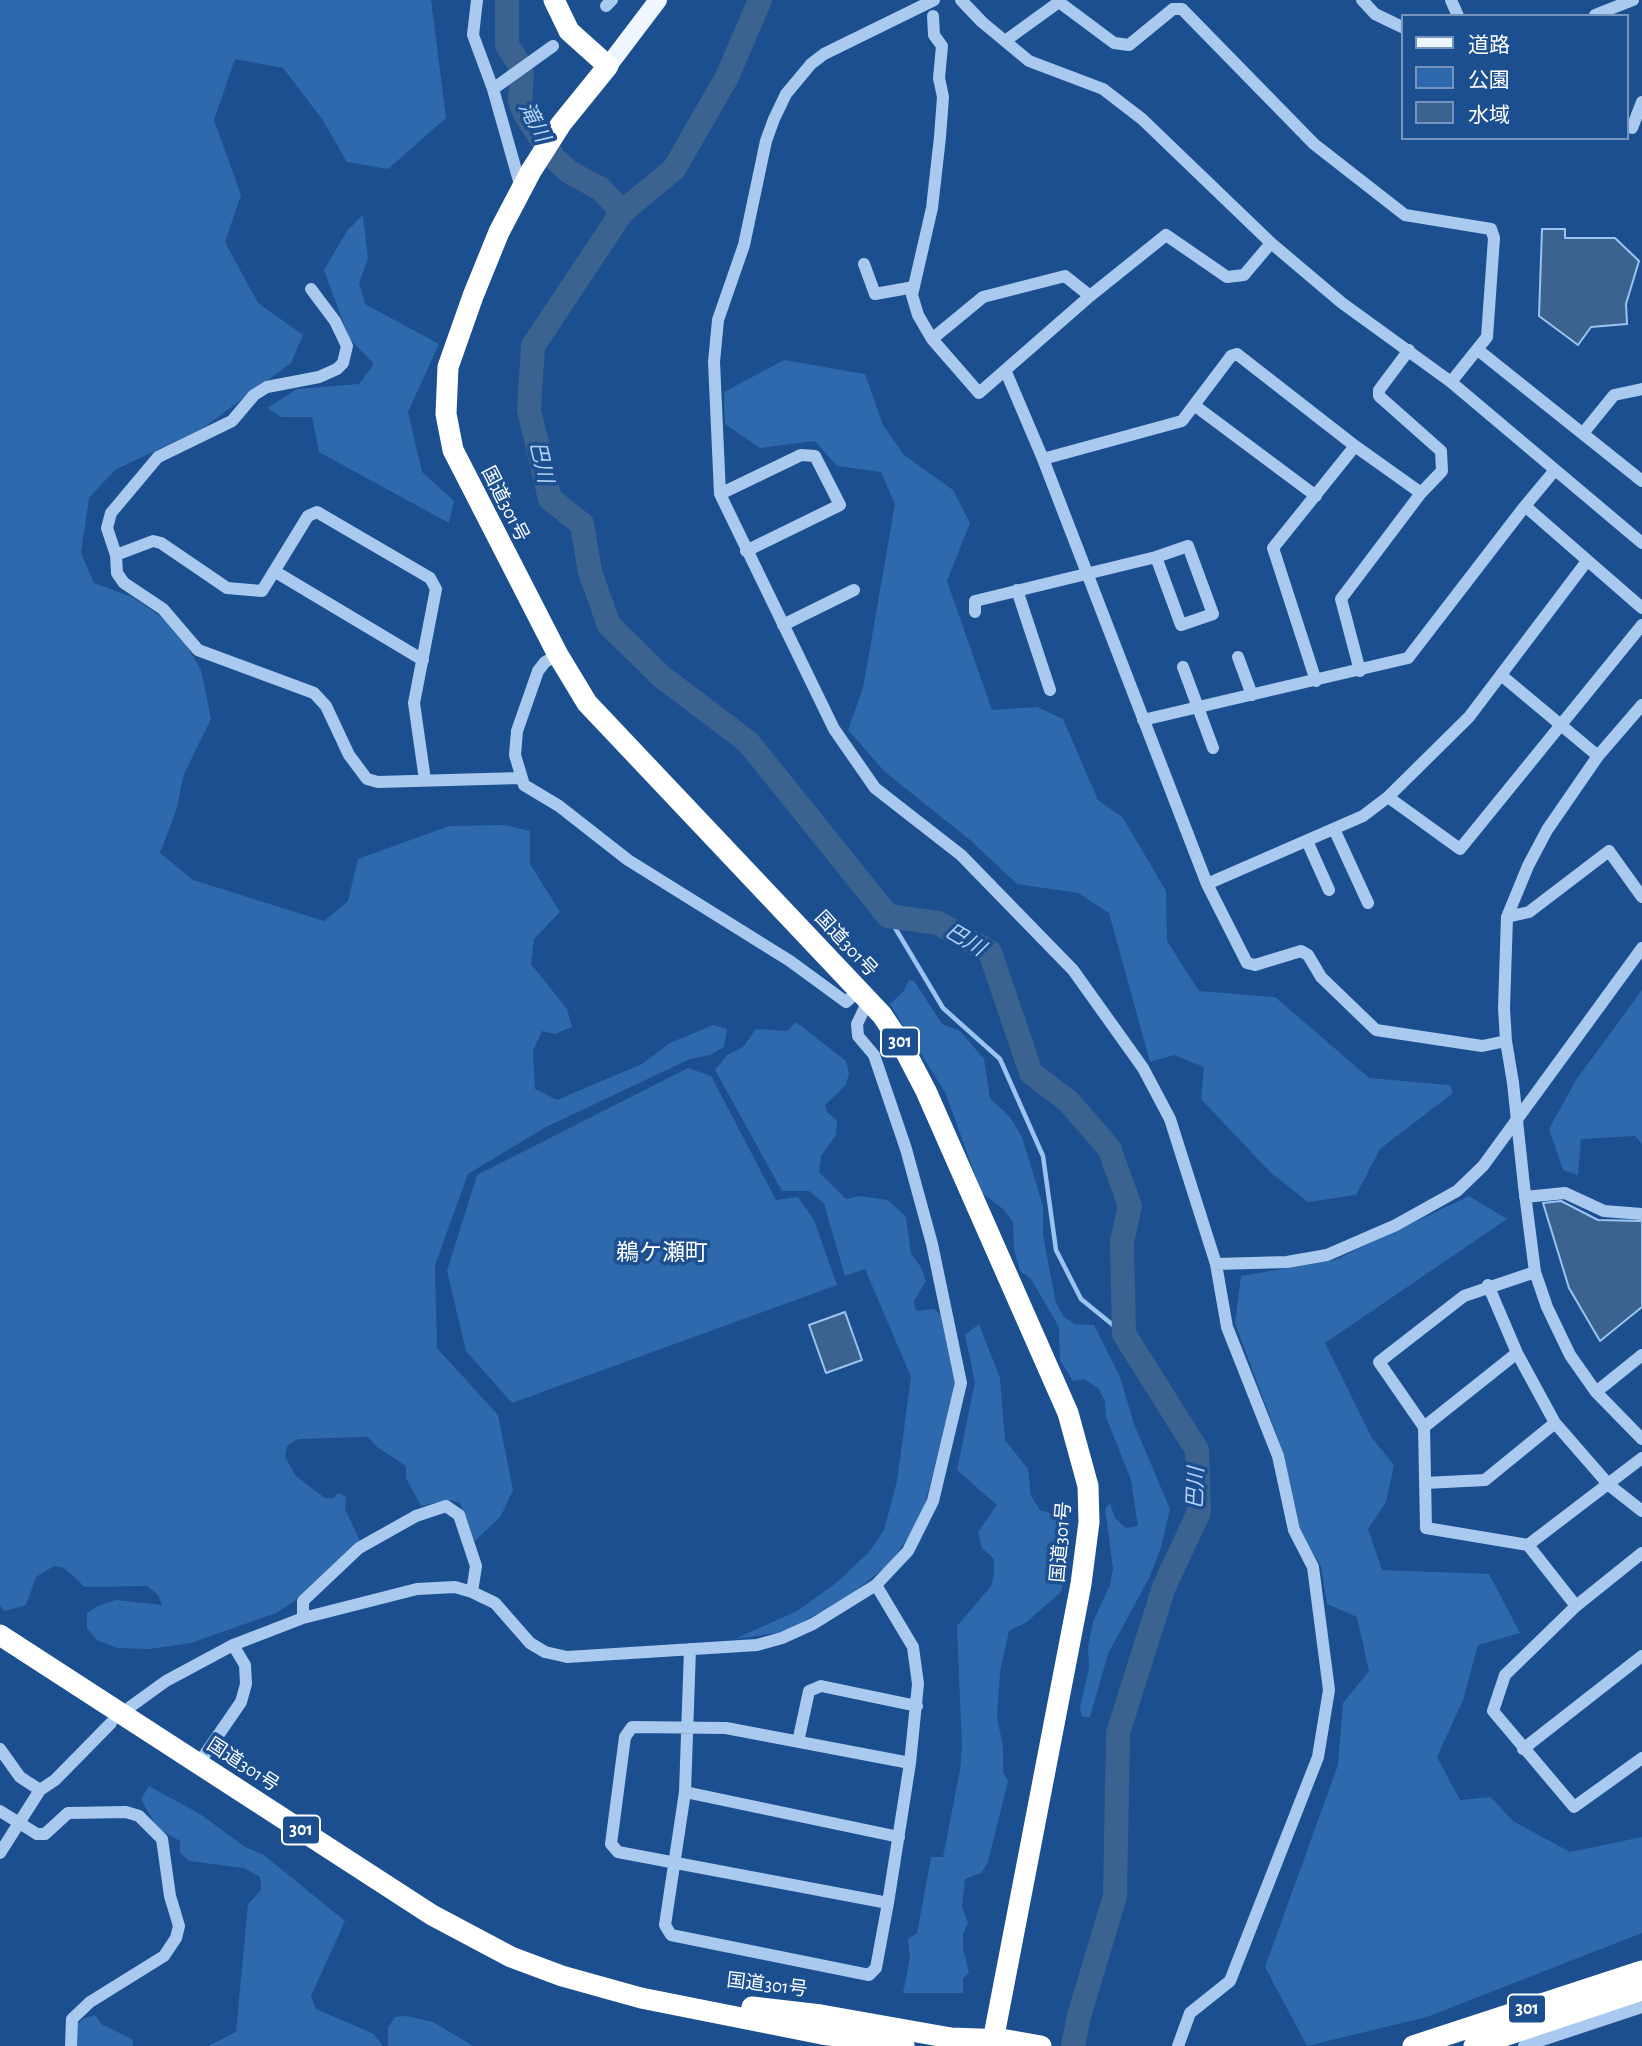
<!DOCTYPE html>
<html>
<head>
<meta charset="utf-8">
<style>
	body { margin:0 }
	#map { position:relative; width:1642px; height:2046px; overflow:hidden; background:#1b4f8f; font-family:"Alegreya Sans","Noto Sans JP",sans-serif }
	canvas { display:block }
	.legend { position:absolute; left:1401px; top:14px; width:228px; height:126px; box-sizing:border-box; background:#1b4f8f; border:2px solid #7695bc; margin:0; padding:9px 12px; list-style:none; font-size:21px; color:#fff }
	.legend li { display:flex; align-items:center; gap:14px; height:35px }
	.legend b { width:35px; border:2px solid #7695bc }
</style>
</head>
<body>
<div id="map">
<canvas width="1642" height="2046"></canvas>
<ul class="legend">
<li><b style="height:9px;background:#f0f6ff"></b>道路</li>
<li><b style="height:19px;background:#2e69ad"></b>公園</li>
<li><b style="height:19px;background:#3c6290"></b>水域</li>
</ul>
</div>
<script>
const context = document.querySelector('canvas').getContext('2d');
context.lineJoin = 'round';
function fill(path, color) {
  context.fillStyle = color;
  context.fill(path, 'evenodd');
}
function toPath(rows) {
  const path = new Path2D();
  for (const r of rows) {
    path.moveTo(r[0], r[1]);
    for (let i = 2; i < r.length; i += 2) path.lineTo(r[i], r[i + 1]);
  }
  return path;
}
function stroke(path, color, width, dash) {
  context.strokeStyle = color;
  context.lineWidth = width;
  context.lineCap = dash ? 'butt' : 'round';
  context.setLineDash(dash || []);
  context.stroke(path);
}
function write(font, color, halo, rows, align = 'center') {
  context.font = font + ' "Alegreya Sans","Noto Sans JP",sans-serif';
  context.lineWidth = 7;
  context.setLineDash([]);
  context.textBaseline = 'middle';
  context.strokeStyle = halo;
  context.fillStyle = color;
  for (const [text, x, y, turn = 0] of rows) {
    context.save();
    context.translate(x, y);
    context.rotate((+turn || 0) * Math.PI / 180);
    context.textAlign = isNaN(turn) ? turn : align;
    if (halo) context.strokeText(text, 0, 0);
    context.fillText(text, 0, 0);
    context.restore();
  }
}
fill(toPath([
	[0,0,431,0,446,118,388,169,347,162,322,119,283,68,235,59,214,120,241,195,225,242,258,303,303,335,291,363,203,428,115,470,89,498,81,553,94,583,132,597,175,626,201,670,211,719,184,774,176,811,160,853,193,880,324,921,348,901,358,859,449,826,505,825,530,831,530,864,560,912,534,939,531,964,567,1009,572,1027,555,1034,542,1031,533,1051,535,1089,557,1100,642,1064,670,1043,713,1025,727,1029,724,1047,710,1055,690,1059,546,1127,468,1174,435,1265,437,1348,498,1415,513,1490,501,1516,475,1541,460,1503,450,1500,421,1506,406,1478,406,1466,377,1447,368,1437,298,1439,287,1446,285,1457,296,1476,325,1498,334,1498,338,1493,346,1497,345,1509,360,1541,292,1603,276,1613,191,1643,149,1649,117,1648,97,1640,87,1628,87,1613,100,1605,116,1600,162,1605,158,1595,147,1586,85,1587,64,1568,54,1566,36,1577,26,1605,5,1611,0,1606],
	[363,215,368,259,359,283,365,304,439,344,408,412,422,472,454,501,449,523,319,452,312,417,281,417,267,408,297,389,359,384,374,364,349,338,324,270,347,231],
	[784,360,865,374,883,425,904,455,953,490,970,523,947,581,992,710,1037,707,1063,719,1098,800,1123,818,1166,891,1167,941,1199,991,1275,997,1369,1078,1450,1085,1453,1093,1380,1149,1356,1195,1308,1202,1270,1172,1201,1099,1204,1067,1174,1055,1150,1062,1109,913,1078,893,1017,884,969,839,885,772,848,730,863,688,895,504,881,472,837,466,815,441,760,448,725,424,724,392],
	[909,980,914,981,942,1024,960,1031,984,1059,990,1098,1010,1117,1022,1137,1043,1206,1043,1235,1056,1303,1064,1317,1075,1324,1094,1325,1120,1377,1134,1424,1170,1509,1161,1548,1149,1578,1108,1654,1090,1717,1082,1717,1080,1707,1089,1668,1088,1647,1093,1622,1110,1585,1113,1568,1105,1509,1110,1503,1115,1518,1126,1528,1138,1526,1131,1480,1106,1417,1105,1401,1098,1388,1084,1379,1073,1381,1060,1360,1059,1327,1031,1279,1020,1271,1014,1249,1013,1222,1003,1209,981,1192,946,1094,890,1004,904,991],
	[1642,990,1642,1144,1635,1136,1581,1139,1578,1175,1563,1170,1549,1129,1576,1080],
	[796,1022,846,1061,849,1073,846,1085,825,1105,828,1113,837,1120,836,1135,821,1156,819,1172,846,1199,859,1196,888,1200,906,1217,911,1254,921,1267,926,1281,914,1301,915,1308,917,1311,934,1309,940,1314,956,1385,926,1500,916,1528,887,1566,845,1599,783,1632,735,1639,797,1611,835,1584,869,1552,884,1530,897,1481,911,1377,865,1269,845,1276,824,1204,809,1191,782,1191,715,1070,727,1055,743,1047,756,1029,787,1031],
	[688,1068,711,1076,776,1200,798,1197,814,1220,837,1285,512,1403,466,1351,447,1271,477,1175],
	[1469,1196,1507,1219,1325,1343,1372,1438,1394,1465,1386,1502,1368,1529,1382,1570,1489,1574,1520,1633,1478,1645,1463,1700,1437,1757,1460,1800,1491,1797,1513,1821,1570,1852,1642,1837,1642,1933,1427,2017,1307,2046,1265,1967,1338,1765,1343,1703,1369,1671,1357,1617,1327,1604,1321,1566,1301,1533,1283,1452,1235,1323,1241,1276,1335,1260],
	[979,1324,1000,1378,1005,1440,1028,1469,1031,1496,1040,1510,1070,1519,1069,1566,1061,1592,1027,1622,1009,1631,1000,1672,997,1717,1003,1747,1003,1772,1008,1781,988,1862,981,1873,965,1879,962,1906,968,1923,963,1934,963,1948,969,1972,963,1979,963,1993,903,1993,910,1958,908,1939,917,1933,931,1857,943,1857,960,1770,962,1748,957,1626,991,1586,994,1574,994,1559,982,1548,978,1532,997,1505,957,1470,975,1382,965,1335],
	[149,1786,200,1814,245,1847,264,1855,345,1921,311,1996,316,2009,374,2034,383,2046,208,2046,236,2032,248,1904,261,1890,260,1877,244,1868,189,1861,180,1852,180,1841,157,1828,141,1799],
	[95,2015,101,2024,132,2039,133,2046,76,2046,74,2027,83,2019],
	[406,2016,433,2022,473,2046,388,2046,388,2028,395,2017]
]), '#2e69ad');
const water = toPath([
	[1542,229,1565,229,1565,238,1615,238,1639,261,1626,304,1627,324,1591,327,1578,345,1539,316,1542,229],
	[1561,1201,1598,1220,1642,1221,1642,1307,1600,1341,1569,1288,1543,1203,1561,1201],
	[845,1312,862,1360,826,1373,809,1325,845,1312]
]);
fill(water, '#3c6290');
stroke(water, '#9cc4f0', 2);
stroke(toPath([
	[888,916,943,1008,1000,1059,1043,1156,1056,1250,1081,1299,1124,1334]
]), '#9cc4f0', 4.5);
stroke(toPath([
	[507,0,507,45,519,64,522,76,520,102,525,114,554,158,569,172,601,189,622,212],
	[760,0,727,77,674,169,622,212,533,346,529,410,550,499,582,524,590,572,609,625,662,677,748,742,888,916,938,923,990,952,1031,1073,1068,1101,1109,1148,1130,1206,1122,1241,1124,1334,1197,1450,1199,1512,1164,1587,1118,1733,1115,1896,1079,2016,1073,2046]
]), '#3c6290', 24);
stroke(toPath([
	[477,0,473,35,493,89,521,188],
	[934,0,824,54,811,64,786,94,774,119,766,141,744,245,718,320,714,362,720,494,834,729,875,788,961,855,1073,970,1143,1068,1170,1119,1216,1264,1227,1327,1278,1456,1294,1530,1313,1567,1329,1690,1318,1757,1230,1981,1190,2013,1178,2046],
	[961,0,982,22,1029,61,1103,89,1142,119,1271,243,1342,303,1451,382,1642,543],
	[1362,0,1375,14,1402,27],
	[1451,0,1458,16],
	[606,6,612,0],
	[1595,15,1633,0],
	[1005,41,1059,2,1114,43,1129,45,1173,9,1182,9,1314,144,1405,215,1491,229,1494,238,1487,337,1451,382],
	[493,89,553,46],
	[1632,128,1642,102],
	[864,264,875,294,914,287],
	[1090,296,1065,276,983,297,932,339,979,393,1090,296,1166,235,1227,277,1244,275,1271,243],
	[932,339,918,315,912,295,932,208,940,137,943,97,939,78,942,46,934,35,933,16],
	[1409,350,1379,390,1379,396,1441,451,1442,471,1420,494],
	[1478,350,1642,481],
	[1006,372,1043,459,1207,884,1247,963,1255,965,1301,951,1308,955,1321,977,1376,1030,1482,1046,1506,1041],
	[1194,405,1316,496],
	[1584,432,1614,395,1642,389],
	[1043,459,1182,421,1231,356,1237,354,1355,446,1421,493,1341,599,1360,671],
	[720,494,801,455,815,456,840,505,746,551],
	[1525,506,1555,470],
	[116,555,107,528,111,513,158,457,232,421,254,395,267,387,319,377,337,369,343,363,347,346,335,321,311,289],
	[274,571,423,660],
	[1017,590,1050,690],
	[975,612,975,601,1156,557,1188,546,1213,614,1181,625,1156,557],
	[783,625,854,590],
	[558,655,545,662,538,671,517,731,515,755,524,785,559,806,628,860,790,961,846,1002,858,991],
	[1238,657,1252,695],
	[1183,667,1213,748],
	[1501,675,1598,756],
	[1316,681,1273,548,1355,446],
	[1143,720,1408,658,1525,506,1642,608],
	[425,780,414,703,436,589,430,578,317,512,308,516,262,591,227,588,161,543,153,541,116,555,117,573,124,583,163,609,198,650,314,693,326,706,349,755,367,779,378,782,521,778],
	[1388,797,1460,849,1642,625],
	[1334,829,1368,903],
	[1307,841,1329,890],
	[1207,884,1363,816,1388,797,1469,717,1587,561],
	[1507,917,1529,912,1609,851,1642,897],
	[1513,1083,1506,1041,1504,1008,1507,917,1528,866,1547,830,1598,756,1642,705],
	[1524,1186,1535,1272,1547,1307,1570,1355,1596,1392,1642,1439],
	[1525,1197,1565,1193,1604,1211,1642,1214],
	[1216,1264,1287,1262,1327,1255,1396,1225,1457,1191,1483,1166,1642,948],
	[1535,1272,1464,1296,1379,1362,1424,1427,1426,1528,1528,1545,1576,1606],
	[1488,1285,1517,1353,1555,1423,1609,1485,1642,1511],
	[1596,1392,1642,1355],
	[1424,1427,1517,1353],
	[1425,1483,1485,1480,1555,1423],
	[1528,1545,1642,1458],
	[1642,1553,1576,1606,1505,1675,1493,1711,1574,1807,1642,1758],
	[303,1618,417,1589,455,1587,472,1592],
	[690,1649,685,1792,665,1925,671,1935,869,1975,876,1968,888,1903,910,1763,918,1684,913,1647,876,1585],
	[130,1707,166,1681,233,1645,303,1618,303,1601,359,1548,416,1516,446,1506,459,1515,476,1566,472,1592,495,1603,530,1643,545,1652,567,1657,757,1645,782,1638,813,1624,876,1585,908,1551,933,1501,961,1383,932,1244,906,1149,874,1055,858,1036,857,1024,868,1001],
	[798,1742,809,1691,821,1686,917,1706],
	[0,1749,20,1777,40,1790,55,1780,111,1723],
	[1523,1749,1642,1656],
	[199,1763,241,1702,246,1684,245,1665,233,1645],
	[685,1792,899,1837],
	[37,1834,45,1834,68,1813,126,1812,139,1816,162,1839,170,1896,179,1926,176,1938,164,1956,90,2002,72,2019,71,2046],
	[0,1853,40,1790],
	[888,1903,618,1852,611,1844,625,1737,632,1727,726,1728,910,1763],
	[1524,2046,1642,2007]
]), '#a9c9ee', 12);
stroke(toPath([
	[608,66,658,0]
]), '#f0f6ff', 18);
stroke(toPath([
	[554,0,569,31,608,66,561,124,531,171,499,232,473,296,448,367,446,414,453,450,558,655,587,703,882,1015,902,1045,926,1091,1068,1413,1088,1486,1089,1522,1081,1584,992,2046],
	[0,1635,432,1915,511,1957,562,1976,641,1998,822,2034,904,2046],
	[752,2007,821,2015,951,2038,1007,2040,1041,2046],
	[1413,2046,1642,1971],
	[1474,2046,1642,1990]
]), '#fff', 21);
stroke(toPath([
	[1513,1083,1524,1186],
	[0,1811,37,1834]
]), '#a9c9ee', 12);
for (const [x, y, w] of [
	[900,1042,38],
	[301,1830,38],
	[1527,2009,38]
]) {
  const box = new Path2D();
  box.roundRect(x - w / 2, y - 14.5, w, 29, 5);
  context.fillStyle = '#1b4f8f';
  context.fill(box);
  stroke(box, '#fff', 2);
}
write('bold 18px', '#fff', null, [
	["301",900,1042],
	["301",301,1830],
	["301",1527,2009]
]);
write('19px', '#fff', '#1b4f8f', [
	["国道301号",505,504,63],
	["国道301号",846,944,47],
	["国道301号",1061,1542,-85],
	["国道301号",243,1765,33],
	["国道301号",767,1985,7]
]);
write('italic 21px', '#b5d3f5', '#1b4f8f', [
	["滝川",534,122,63],
	["巴川",541,462,77],
	["巴川",965,940,31],
	["巴川",1196,1488,-88]
]);
write('23px', '#fff', '#1b4f8f', [
	["鵜ケ瀬町",662,1253]
]);
</script>
</body>
</html>
